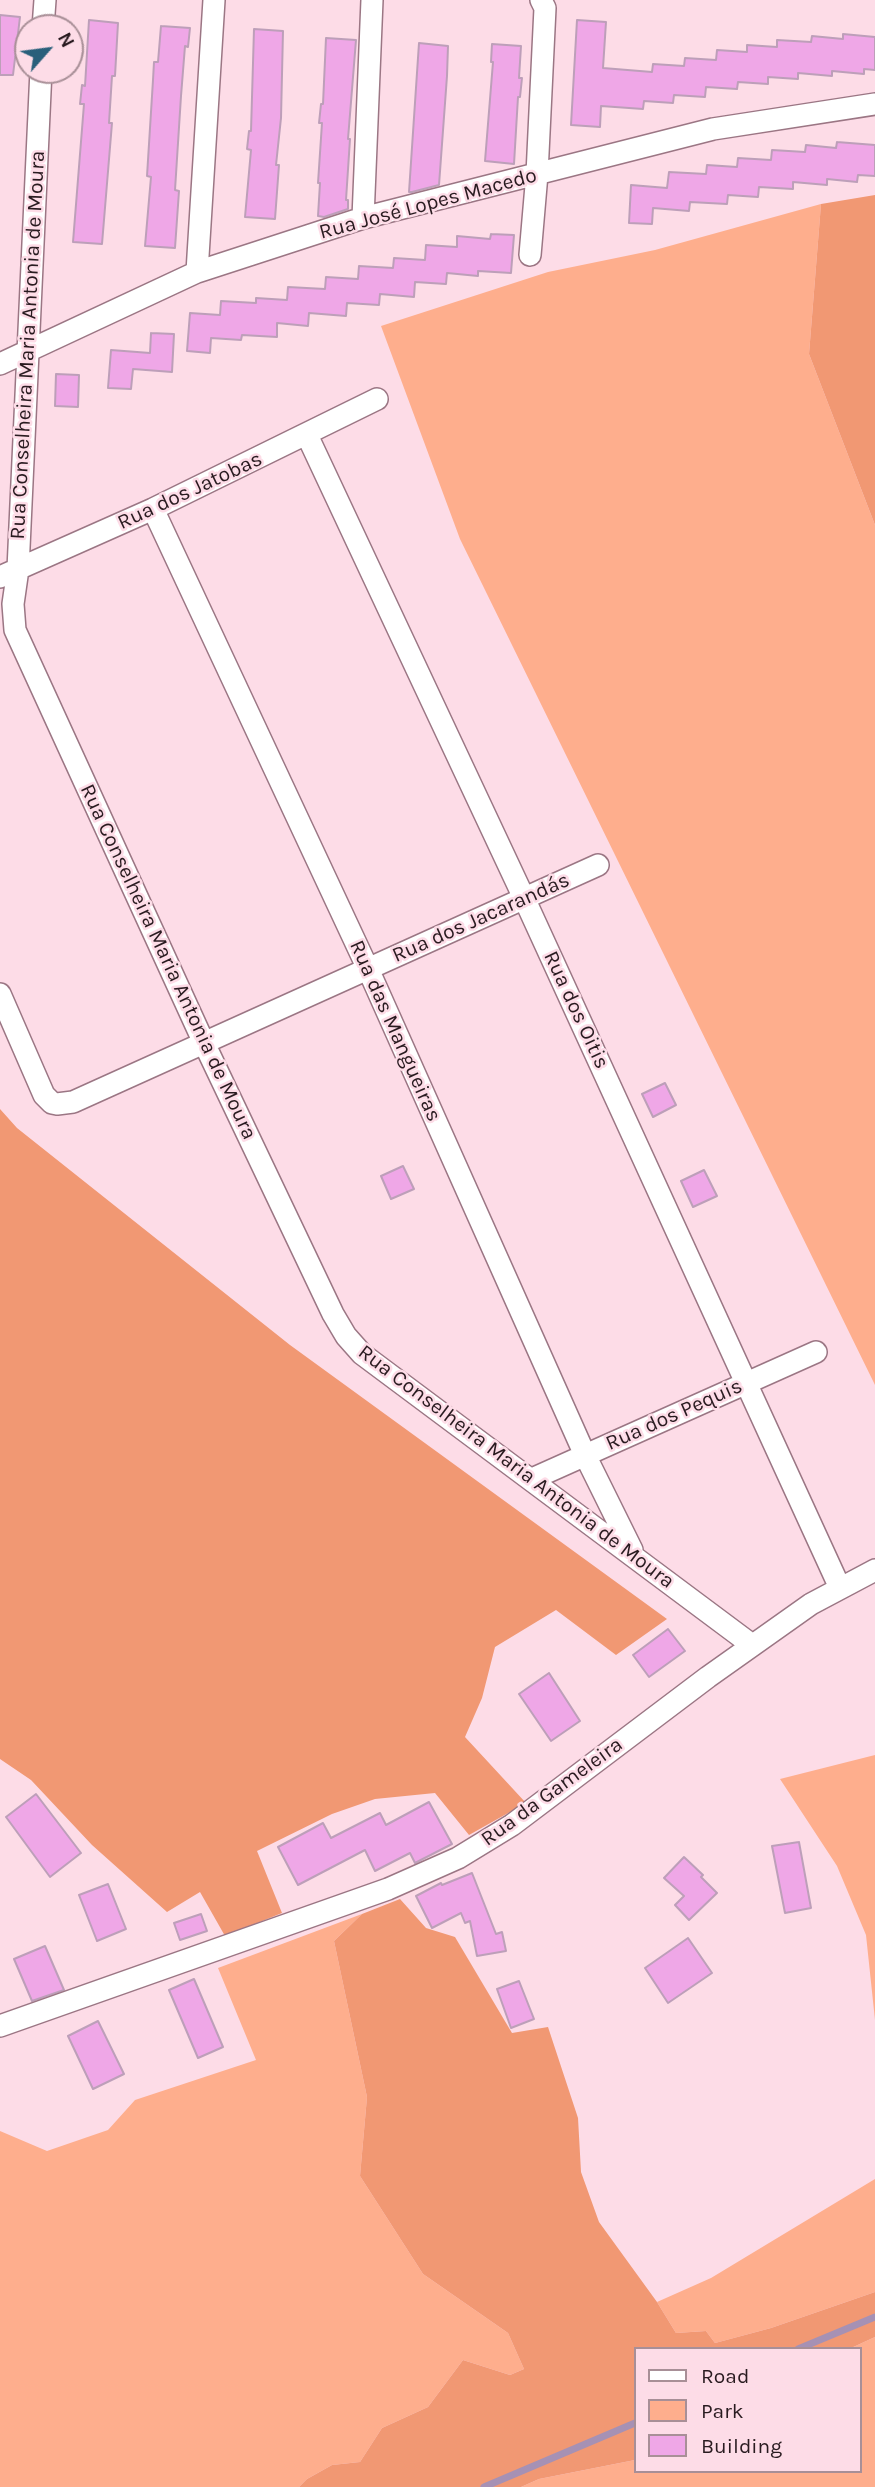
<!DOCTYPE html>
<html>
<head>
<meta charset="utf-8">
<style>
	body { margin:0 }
	#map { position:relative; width:875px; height:2487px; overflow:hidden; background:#fddce7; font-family:Karla,sans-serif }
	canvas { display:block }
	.legend { position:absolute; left:634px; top:2347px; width:228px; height:126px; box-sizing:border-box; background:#fddce7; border:2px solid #a88f97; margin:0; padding:9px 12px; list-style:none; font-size:21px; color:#291b20 }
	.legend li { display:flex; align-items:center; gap:14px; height:35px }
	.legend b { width:35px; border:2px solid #a88f97 }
	.north { position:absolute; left:14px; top:14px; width:70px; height:70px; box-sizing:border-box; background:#fddce7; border:2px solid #a88f97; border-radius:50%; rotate:62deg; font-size:19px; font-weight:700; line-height:28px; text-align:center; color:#291b20 }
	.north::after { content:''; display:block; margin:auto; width:24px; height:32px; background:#2a5f7b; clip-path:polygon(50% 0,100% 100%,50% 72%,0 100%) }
</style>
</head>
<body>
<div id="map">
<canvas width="875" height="2487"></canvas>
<ul class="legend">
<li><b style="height:9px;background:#fff"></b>Road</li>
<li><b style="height:19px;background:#feae8d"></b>Park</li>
<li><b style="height:19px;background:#efa7e7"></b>Building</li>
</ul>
<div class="north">N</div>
</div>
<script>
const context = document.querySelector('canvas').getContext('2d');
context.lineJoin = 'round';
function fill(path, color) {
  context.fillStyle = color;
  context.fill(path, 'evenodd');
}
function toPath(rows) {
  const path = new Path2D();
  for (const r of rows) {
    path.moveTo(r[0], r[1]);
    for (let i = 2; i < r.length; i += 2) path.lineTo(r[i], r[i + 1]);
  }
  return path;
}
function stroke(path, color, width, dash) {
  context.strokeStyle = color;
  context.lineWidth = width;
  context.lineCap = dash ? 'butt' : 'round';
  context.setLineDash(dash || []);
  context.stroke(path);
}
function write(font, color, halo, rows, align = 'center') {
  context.font = font + ' Karla,sans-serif';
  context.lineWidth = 5;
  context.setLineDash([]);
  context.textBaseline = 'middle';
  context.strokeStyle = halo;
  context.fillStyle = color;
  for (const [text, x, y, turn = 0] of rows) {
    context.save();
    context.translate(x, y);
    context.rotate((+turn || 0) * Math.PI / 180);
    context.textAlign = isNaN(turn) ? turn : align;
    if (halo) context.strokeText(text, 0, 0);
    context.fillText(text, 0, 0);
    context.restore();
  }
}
fill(toPath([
	[821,204,809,354,875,525,875,1385,460,539,381,326,548,272,655,250],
	[875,1755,875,2020,866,1935,837,1866,780,1779],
	[362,1914,334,1941,367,2097,360,2176,423,2274,508,2333,524,2369,510,2375,463,2360,428,2407,382,2428,360,2462,332,2465,307,2479,299,2487,0,2487,0,2131,47,2151,108,2130,135,2100,256,2060,218,1968],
	[875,2179,875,2292,771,2328,715,2343,706,2331,676,2333,657,2302,711,2278],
	[875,2337,875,2487,521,2487,539,2479,635,2460,635,2471,859,2471,859,2349,849,2349]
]), '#feae8d');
fill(toPath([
	[875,195,875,525,809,354,821,204],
	[0,1109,17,1128,290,1345,667,1619,616,1655,556,1610,495,1647,482,1698,465,1737,526,1803,469,1835,435,1793,375,1799,332,1814,257,1851,282,1913,225,1936,200,1892,167,1912,92,1845,31,1780,0,1759],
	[400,1899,426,1928,455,1937,512,2033,548,2027,578,2118,581,2172,599,2222,657,2302,676,2333,706,2331,715,2343,771,2328,875,2292,875,2337,849,2349,635,2349,635,2460,539,2479,521,2487,299,2487,307,2479,332,2465,360,2462,382,2428,428,2407,463,2360,510,2375,524,2369,508,2333,423,2274,360,2176,367,2097,334,1941,362,1914]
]), '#f19873');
stroke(toPath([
	[798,2349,875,2317],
	[484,2487,635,2423]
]), '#a691b4', 7);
const building = toPath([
	[0,15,20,17,13,75,0,75,0,15],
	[89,20,118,23,115,76,112,76,109,123,112,123,102,244,73,242,84,104,80,104,82,85,85,86,89,20],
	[577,20,606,22,603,68,652,72,653,64,684,66,685,58,716,60,717,50,747,52,747,45,777,47,777,40,811,42,812,36,843,39,843,34,875,37,875,70,864,69,864,74,832,71,832,76,798,73,798,79,768,77,768,84,738,82,737,89,706,87,705,97,674,95,673,103,644,101,643,109,601,106,600,127,571,125,577,20],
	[161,26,190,28,188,47,185,46,181,96,175,190,179,191,175,248,145,246,151,177,147,176,153,80,154,62,158,62,161,26],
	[254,29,283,31,281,118,276,165,279,165,275,219,245,217,251,150,247,149,249,131,251,131,254,29],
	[326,38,356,40,348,139,350,139,346,200,348,200,348,209,324,217,318,216,320,183,318,183,322,123,319,123,321,104,323,104,326,38],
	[419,43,448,46,447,76,439,185,412,192,409,192,419,43],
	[492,44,521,46,519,78,522,78,520,97,518,97,514,164,485,161,493,62,491,62,492,44],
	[837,142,875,145,875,176,858,175,857,182,827,179,827,185,793,182,793,189,759,187,758,197,728,195,727,204,690,202,689,211,653,208,652,224,629,223,631,185,667,188,669,172,706,174,707,165,737,167,738,158,771,160,772,150,805,152,806,145,836,148,837,142],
	[491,234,514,235,511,273,478,271,478,276,447,273,446,284,415,282,414,297,380,294,379,305,347,303,346,316,309,313,308,326,277,323,277,337,242,335,241,340,211,338,210,353,187,351,190,313,220,315,221,301,256,303,256,298,287,300,288,287,325,289,326,277,358,279,359,266,393,268,394,258,425,260,426,245,457,247,457,236,490,239,491,234],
	[151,333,174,334,172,372,133,369,131,389,108,388,111,350,150,353,151,333],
	[56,374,79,375,78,407,55,406,56,374],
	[665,1083,676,1105,653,1117,642,1094,665,1083],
	[403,1166,414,1189,391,1199,381,1176,403,1166],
	[704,1170,717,1196,693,1207,681,1181,704,1170],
	[668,1629,685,1651,649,1677,633,1655,668,1629],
	[549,1673,580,1721,551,1741,519,1694,549,1673],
	[36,1794,81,1853,50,1877,6,1817,36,1794],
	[429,1802,452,1844,415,1863,410,1853,375,1871,365,1850,298,1885,278,1847,323,1823,331,1838,380,1813,386,1825,429,1802],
	[799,1842,811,1908,785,1913,772,1846,799,1842],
	[684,1857,703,1875,701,1877,717,1893,689,1920,675,1905,684,1896,664,1878,684,1857],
	[472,1873,496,1934,502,1932,506,1951,477,1956,470,1921,465,1923,461,1913,432,1928,416,1896,441,1883,442,1885,472,1873],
	[108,1884,126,1929,97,1941,79,1895,108,1884],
	[201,1914,207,1931,180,1940,174,1923,201,1914],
	[688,1938,712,1973,668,2003,645,1968,688,1938],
	[45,1946,64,1990,32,2001,14,1959,45,1946],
	[194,1979,223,2047,198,2058,169,1990,194,1979],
	[519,1981,534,2019,511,2028,497,1989,519,1981],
	[98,2021,124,2074,93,2089,68,2036,98,2021]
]);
fill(building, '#efa7e7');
stroke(building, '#bd9fb9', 2);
const minor = toPath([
	[43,28,45,0],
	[41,70,18,569,13,604,15,630,204,1043,333,1314,346,1336,362,1354,752,1645],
	[363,218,372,0],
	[530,255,537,174,545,8,541,0],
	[197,272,214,0],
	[0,364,197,272,363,218,713,129,875,104],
	[307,435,524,898,840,1588],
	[153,509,368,969,585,1455,632,1550],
	[0,577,153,509,377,399],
	[0,994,44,1095,52,1103,57,1104,73,1102,598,865],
	[532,1479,816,1352],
	[0,2026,388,1889,458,1858,512,1825,708,1677,811,1604,875,1570]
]);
stroke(minor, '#9b7684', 24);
stroke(minor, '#fff', 21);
write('21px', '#291b20', '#fddce7', [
	["Rua José Lopes Macedo",428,204,-15],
	["Rua Conselheira Maria Antonia de Moura",28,345,-87],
	["Rua dos Jatobas",190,491,-25],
	["Rua dos Jacarandás",481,918,-24],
	["Rua Conselheira Maria Antonia de Moura",168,962,65],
	["Rua dos Oitis",576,1010,65],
	["Rua das Mangueiras",395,1031,66],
	["Rua dos Pequis",674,1415,-24],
	["Rua Conselheira Maria Antonia de Moura",516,1467,37],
	["Rua da Gameleira",552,1792,-36]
]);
</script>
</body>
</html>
